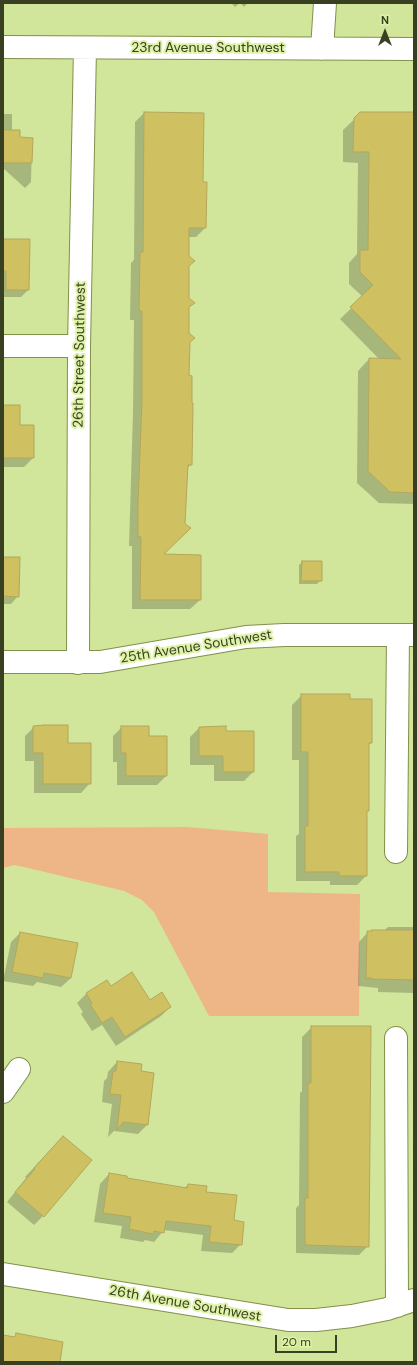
<!DOCTYPE html>
<html>
<head>
<meta charset="utf-8">
<style>
	body { margin:0 }
	#map { position:relative; width:417px; height:1365px; overflow:hidden; background:#d1e59b; font-family:"DM Sans",sans-serif }
	canvas { display:block }
	.frame { position:absolute; inset:0; border:4px solid #394022; pointer-events:none }
	.north { position:absolute; left:365px; top:12px; width:40px; height:40px; -webkit-text-stroke:3px #def2a8; paint-order:stroke; rotate:0deg; font-size:11px; font-weight:700; line-height:16px; text-align:center; color:#394022 }
	.north::after { content:''; display:block; margin:auto; width:14px; height:18px; background:#394022; clip-path:polygon(50% 0,100% 100%,50% 72%,0 100%) }
	.scale { position:absolute; left:275px; top:1335px; width:62px; height:18px; box-sizing:border-box; border:2px solid #394022; border-top:0; padding-left:5px; font-size:12px; line-height:14px; white-space:nowrap; color:#394022; -webkit-text-stroke:3px #def2a8; paint-order:stroke }
</style>
</head>
<body>
<div id="map">
<canvas width="417" height="1365"></canvas>
<div class="frame"></div>
<div class="north">N</div>
<div class="scale">20 m</div>
</div>
<script>
const context = document.querySelector('canvas').getContext('2d');
context.lineJoin = 'round';
function fill(path, color) {
  context.fillStyle = color;
  context.fill(path, 'evenodd');
}
function toPath(rows) {
  const path = new Path2D();
  for (const r of rows) {
    path.moveTo(r[0], r[1]);
    for (let i = 2; i < r.length; i += 2) path.lineTo(r[i], r[i + 1]);
  }
  return path;
}
function stroke(path, color, width, dash) {
  context.strokeStyle = color;
  context.lineWidth = width;
  context.lineCap = dash ? 'butt' : 'round';
  context.setLineDash(dash || []);
  context.stroke(path);
}
function write(font, color, halo, rows, align = 'center') {
  context.font = font + ' "DM Sans",sans-serif';
  context.lineWidth = 4;
  context.setLineDash([]);
  context.textBaseline = 'middle';
  context.strokeStyle = halo;
  context.fillStyle = color;
  for (const [text, x, y, turn = 0] of rows) {
    context.save();
    context.translate(x, y);
    context.rotate((+turn || 0) * Math.PI / 180);
    context.textAlign = isNaN(turn) ? turn : align;
    if (halo) context.strokeText(text, 0, 0);
    context.fillText(text, 0, 0);
    context.restore();
  }
}
fill(toPath([
	[187,827,268,834,268,892,360,894,359,1016,209,1016,154,912,142,900,124,891,24,867,14,865,3,868,3,828]
]), '#eeb687');
fill(toPath([
	[231,3,240,3,235,7],
	[240,3,248,3,244,7],
	[144,113,202,183,205,228,196,237,188,237,188,299,193,303,188,308,188,375,191,464,187,469,162,555,200,600,190,609,132,609,132,546,129,546,133,412,134,320,130,320,131,263,134,260,135,122],
	[361,113,414,113,414,504,379,503,357,483,358,371,369,359,380,360,340,319,363,297,349,284,349,263,357,254,358,163,343,162,343,130],
	[3,114,12,114,12,131,19,138,32,139,31,182,25,188,3,168],
	[3,240,28,290,21,297,3,297],
	[3,406,19,426,33,458,24,467,3,467],
	[3,558,18,596,11,604,3,604],
	[302,562,321,580,317,584,299,584,299,565],
	[302,695,371,743,368,745,366,876,357,885,330,885,330,881,296,881,296,836,299,834,299,760,292,760,292,705],
	[34,727,67,744,90,783,81,793,34,793,34,761,25,761,25,736],
	[122,727,148,737,166,776,157,785,117,785,117,762,113,762,113,736],
	[199,728,225,732,253,772,244,781,214,781,214,765,190,765,190,737],
	[388,927,414,927,414,993,378,992,378,988,358,986,359,942,368,932,384,931],
	[20,933,71,978,61,987,37,982,33,986,3,981,11,942],
	[107,981,110,987,170,1007,161,1016,116,1046,102,1025,92,1031,81,1014,83,1012,77,1003,86,994],
	[312,1027,368,1246,359,1255,296,1253,296,1208,299,1205,300,1093,302,1091,302,1037],
	[117,1062,140,1072,147,1125,138,1134,114,1131,108,1137,112,1104,102,1102,104,1081,107,1078,108,1072],
	[54,1146,43,1216,34,1225,7,1202,26,1178,25,1177],
	[109,1174,126,1179,184,1188,188,1185,205,1192,241,1244,232,1253,201,1251,203,1235,164,1230,154,1242,145,1240,143,1242,120,1238,122,1226,94,1222,100,1184]
]), '#0003');
const building = toPath([
	[144,112,204,113,203,182,207,182,206,228,189,228,189,256,195,261,189,266,189,298,195,303,189,307,189,333,195,338,190,342,189,375,192,376,192,403,193,403,192,465,188,465,185,524,191,528,164,554,201,555,201,600,140,600,141,537,138,537,138,502,142,402,142,311,139,311,140,252,143,252,144,112],
	[360,112,414,112,414,493,390,492,368,471,369,358,401,359,350,307,373,285,360,272,360,250,368,250,369,152,353,152,354,118,360,112],
	[3,130,20,130,20,137,33,138,32,163,3,163,3,130],
	[3,239,30,239,29,290,6,290,6,271,3,271,3,239],
	[3,405,20,405,20,425,34,425,34,458,3,458,3,405],
	[3,557,20,557,19,597,3,596,3,557],
	[302,561,322,561,322,581,301,581,302,561],
	[301,694,350,694,350,699,372,699,372,743,369,743,369,811,367,811,367,876,339,876,339,872,305,872,305,826,308,826,308,752,301,752,301,694],
	[45,725,68,725,68,743,91,743,91,784,43,784,43,753,33,753,33,726,45,725],
	[121,726,149,726,149,736,167,736,167,776,126,776,126,753,121,753,121,726],
	[226,726,226,731,254,731,254,772,223,772,223,756,199,756,199,727,226,726],
	[372,930,414,930,414,980,371,979,371,978,366,978,367,931,372,931,372,930],
	[20,932,78,943,71,978,44,973,43,978,12,972,20,932],
	[132,972,150,1000,162,992,171,1007,125,1037,112,1017,102,1023,90,1004,92,1003,86,993,107,980,111,986,132,972],
	[311,1026,371,1026,369,1247,305,1245,305,1198,308,1198,308,1083,311,1083,311,1026],
	[117,1061,142,1064,141,1071,154,1073,148,1125,123,1122,117,1130,121,1095,110,1094,113,1071,116,1071,117,1061],
	[63,1136,92,1160,44,1217,15,1192,35,1169,34,1168,63,1136],
	[109,1173,127,1176,127,1178,187,1188,188,1184,207,1186,206,1192,237,1195,234,1220,244,1222,242,1245,209,1242,211,1226,166,1221,164,1233,154,1231,153,1234,129,1229,131,1217,103,1213,109,1173],
	[16,1333,63,1342,60,1362,3,1362,3,1335,15,1337,16,1333]
]);
fill(building, '#cfc062');
stroke(building, '#b2a75b', 1);
const minor = toPath([
	[3,47,414,49],
	[322,49,325,3],
	[3,346,79,346],
	[3,662,100,662,246,637,284,635,414,635],
	[78,663,79,346,85,48],
	[396,852,398,635],
	[396,1038,397,1306],
	[3,1092,19,1069],
	[3,1274,288,1320,316,1320,352,1316,387,1309,414,1300]
]);
stroke(minor, '#80914a', 24);
stroke(minor, '#fff', 22);
write('14px', '#394022', '#def2a8', [
	["23rd Avenue Southwest",208,48],
	["26th Street Southwest",80,355,-89],
	["25th Avenue Southwest",196,647,-9],
	["26th Avenue Southwest",185,1304,10]
]);
</script>
</body>
</html>
